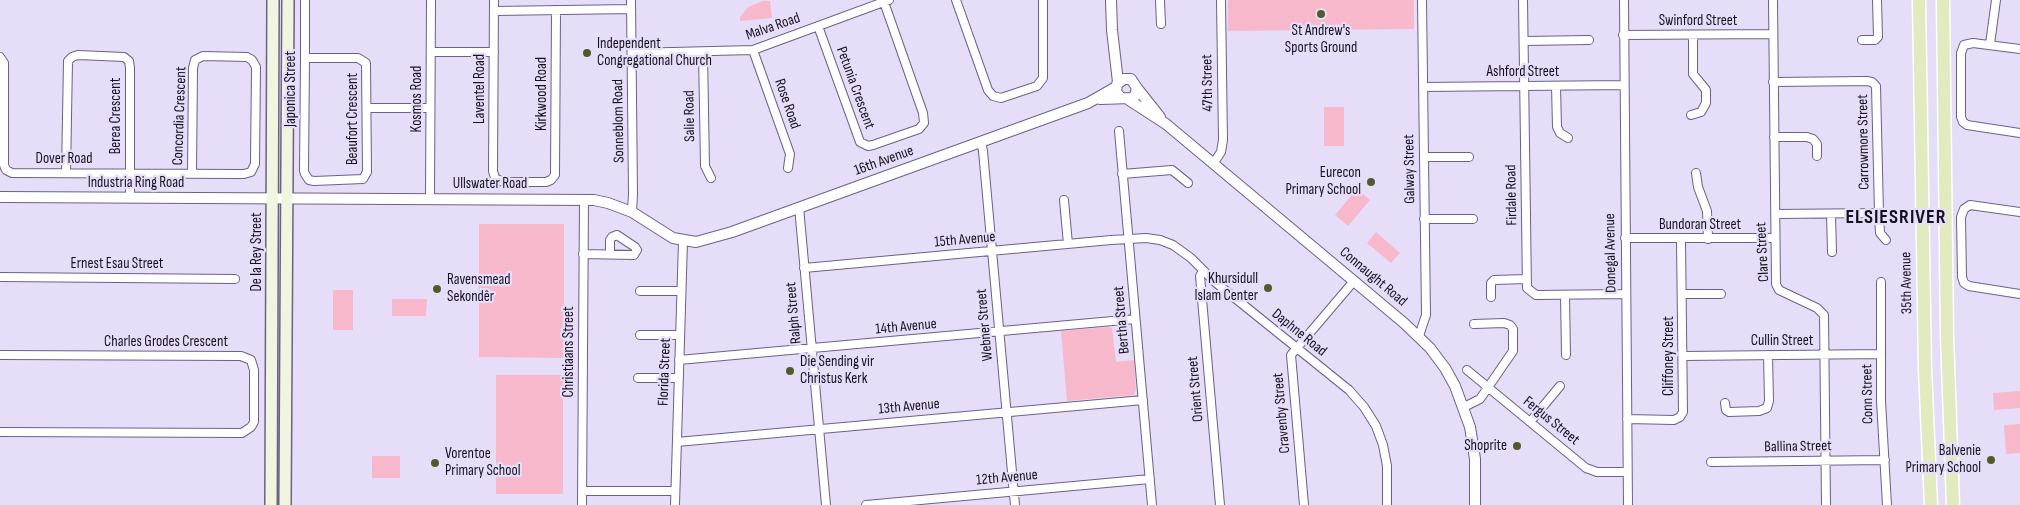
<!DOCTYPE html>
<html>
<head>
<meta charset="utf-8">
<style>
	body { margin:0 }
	canvas { display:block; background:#e6def9 }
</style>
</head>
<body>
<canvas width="2020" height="505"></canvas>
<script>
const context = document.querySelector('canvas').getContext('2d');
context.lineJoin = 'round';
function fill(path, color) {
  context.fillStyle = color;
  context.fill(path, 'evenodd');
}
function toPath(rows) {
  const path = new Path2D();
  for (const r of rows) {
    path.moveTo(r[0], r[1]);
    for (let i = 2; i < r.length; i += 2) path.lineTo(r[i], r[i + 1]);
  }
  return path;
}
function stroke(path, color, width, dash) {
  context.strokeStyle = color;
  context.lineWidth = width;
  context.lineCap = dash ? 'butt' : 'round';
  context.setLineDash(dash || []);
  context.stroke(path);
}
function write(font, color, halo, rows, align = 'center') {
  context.font = font + ' "Sofia Sans Condensed",sans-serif';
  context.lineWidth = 4.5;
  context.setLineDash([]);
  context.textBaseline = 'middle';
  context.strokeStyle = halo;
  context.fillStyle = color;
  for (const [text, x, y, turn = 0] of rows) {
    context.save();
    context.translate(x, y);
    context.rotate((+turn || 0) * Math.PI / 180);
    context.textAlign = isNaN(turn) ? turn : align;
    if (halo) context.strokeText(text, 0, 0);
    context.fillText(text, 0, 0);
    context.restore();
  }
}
fill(toPath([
	[1228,0,1414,0,1414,29,1228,31],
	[763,1,770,1,772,18,740,21,740,17,748,7],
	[1324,107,1344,107,1344,146,1324,146],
	[1357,189,1370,200,1348,226,1335,215],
	[479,224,564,224,564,358,479,357],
	[1376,232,1400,253,1391,263,1367,243],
	[333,290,353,290,353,330,333,330],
	[392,299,427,299,426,316,392,316],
	[1109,327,1112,328,1116,362,1134,360,1136,390,1133,395,1067,401,1061,331],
	[496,375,563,375,563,494,496,494],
	[2020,391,2020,408,1994,410,1993,393],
	[2020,424,2020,453,2006,454,2004,425],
	[372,456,400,456,400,478,372,478]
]), '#f7b8cc');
const minor = toPath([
	[494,0,493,171,495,178,503,182,546,182,551,180,555,175,556,10],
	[631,0,633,194,632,212],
	[956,0,988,90,993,96,1001,98,1037,86,1043,78,1043,0],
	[1160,0,1161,24],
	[1523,0,1527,288,1536,295,1625,294],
	[1624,0,1628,505],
	[1773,0,1776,284,1779,290,1817,308,1824,315,1826,505],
	[494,11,631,9],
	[818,26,860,142,868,146,873,145,919,129,924,123,923,113,884,2],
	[1623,35,1773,34],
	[1862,40,1875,40,1878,37,1877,0],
	[1524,41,1589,40],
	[1990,44,1996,0],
	[2020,49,1973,43,1964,45,1961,53,1961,117,1963,122,1967,125,2020,133],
	[753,50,790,154,788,168],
	[431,52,494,52],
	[703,52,705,166,711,178],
	[632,53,753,50,889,0],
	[0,57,4,63,4,165,6,170,12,173,244,174,251,172,255,164,256,67,252,60,247,57,203,56,195,60,193,68,192,173],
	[305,58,358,58,366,63,367,172,363,179,314,181,309,180,305,174,304,171,305,58,305,0],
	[1773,82,1867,81,1872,82,1876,86,1879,213,1880,233,1886,240],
	[1556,86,1557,127,1560,133,1568,138],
	[1423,87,1623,85],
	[367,108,430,108],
	[1691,115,1701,112,1706,103,1706,90,1693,74,1693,35],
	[1119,131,1152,505],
	[1774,137,1807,137,1813,139,1817,144,1817,156],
	[981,142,983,151,1015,505],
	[1424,157,1469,157],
	[1213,164,1221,152,1223,140,1221,0],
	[66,173,68,61,72,57,78,55,124,57,129,61,130,68,130,198],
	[1696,173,1698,187,1707,211,1708,239],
	[1122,174,1172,170,1188,183],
	[430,199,431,0],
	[1064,200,1068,244],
	[799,207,826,505],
	[2020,212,1970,205,1964,209,1961,217,1962,277,1964,283,1969,286,2020,294],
	[1775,214,1879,213],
	[1831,214,1832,252],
	[1424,219,1473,219],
	[1625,238,1775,238],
	[583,254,634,255,637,250,635,247,617,235,612,237,610,240,610,254],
	[804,268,1111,240,1146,238,1160,240,1173,245,1191,258,1215,282,1349,390,1364,407,1376,426,1383,445,1387,466,1387,505],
	[1203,271,1200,276,1220,505],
	[0,277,235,279],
	[1881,282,1881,401,1887,505],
	[640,291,681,291],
	[1683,294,1721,294],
	[1565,295,1566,355],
	[1491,297,1491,283,1494,280,1526,279],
	[640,335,680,335],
	[1419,336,1426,315,1422,0],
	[0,355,241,356,251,360,254,370,254,422,251,427,242,433,0,432],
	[1683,356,1881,354],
	[679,360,1135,319],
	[1467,370,1586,468,1597,472,1627,472],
	[638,378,679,378],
	[1725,403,1726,410,1729,412,1759,411,1767,408,1769,401,1768,355],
	[1464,407,1480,399,1513,351,1513,329,1510,325,1504,323,1474,324],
	[1627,419,1674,420,1680,417,1683,412,1681,240],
	[1530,422,1560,386],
	[677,442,1143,400],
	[1711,462,1885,460],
	[582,491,675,491],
	[582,505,584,200],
	[675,505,683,241],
	[866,505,1150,479],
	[1304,505,1291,355,1354,281]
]);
const tertiary = toPath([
	[1111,0,1112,30,1118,82],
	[1137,88,1160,117],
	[1100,99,1132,98,1135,96,1137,88,1131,79,1124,79,1117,84,1116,92,1121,98],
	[1129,100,1166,124,1404,323,1430,348,1445,368,1455,386,1470,427,1475,459,1475,505],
	[0,197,594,200,608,203,632,212,673,238,696,242,732,232,1088,103,1116,87]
]);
const secondary = toPath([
	[271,505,273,0],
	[285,505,288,0]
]);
const primary = toPath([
	[1919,0,1925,369,1931,505],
	[1943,0,1947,336,1953,505]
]);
stroke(minor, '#6d6087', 10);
stroke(tertiary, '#6d6087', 12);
stroke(secondary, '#6d6087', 14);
stroke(primary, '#fff', 15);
stroke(minor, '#fff', 8);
stroke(tertiary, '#fff', 10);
stroke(secondary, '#f0f5df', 11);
stroke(primary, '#e1ebbf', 12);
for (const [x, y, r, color] of [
	[1321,14,5,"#515b2a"],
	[587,53,5,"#515b2a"],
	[1371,182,5,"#515b2a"],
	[1268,288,5,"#515b2a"],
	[437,289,5,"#515b2a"],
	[790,371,5,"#515b2a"],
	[1517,446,5,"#515b2a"],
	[1991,460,5,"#515b2a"],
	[435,463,5,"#515b2a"]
]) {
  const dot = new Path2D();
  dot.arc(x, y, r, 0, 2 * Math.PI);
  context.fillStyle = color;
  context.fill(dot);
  stroke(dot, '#e6def9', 2);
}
write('15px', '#15101f', '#e6def9', [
	["Swinford Street",1698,21],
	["Malva Road",773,27,-19],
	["Ashford Street",1523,72],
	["47th Street",1208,83,-91],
	["Petunia Crescent",855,88,70],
	["Japonica Street",291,89,-90],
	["Laventel Road",480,89,-90],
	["Kirkwood Road",542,94,-90],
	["Kosmos Road",417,99,-90],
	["Rose Road",787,104,71],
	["Berea Crescent",116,116,-90],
	["Concordia Crescent",180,116,-88],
	["Salie Road",690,116,-91],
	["Beaufort Crescent",353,119,-90],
	["Sonneblom Road",619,121,-91],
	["Carrowmore Street",1864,142,-91],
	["Dover Road",64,159],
	["16th Avenue",884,161,-20],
	["Galway Street",1410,169,-91],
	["Industria Ring Road",136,183],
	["Ullswater Road",490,184],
	["Firdale Road",1512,195,-91],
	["Bundoran Street",1700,225],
	["15th Avenue",965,240,-5],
	["De la Rey Street",257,252,-90],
	["Clare Street",1763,252,-93],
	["Donegal Avenue",1611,253,-91],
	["Ernest Esau Street",117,264],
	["Connaught Road",1373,277,40],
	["35th Avenue",1907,283,-91],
	["Ralph Street",794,313,-95],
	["Bertha Street",1122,320,-95],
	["Webner Street",985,325,-95],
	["14th Avenue",906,327,-5],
	["Daphne Road",1299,333,39],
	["Cullin Street",1782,341],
	["Charles Grodes Crescent",166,342],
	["Christiaans Street",569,352,-90],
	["Cliffoney Street",1669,356,-90],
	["Florida Street",665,372,-88],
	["Orient Street",1196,389,-95],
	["Conn Street",1868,394,-91],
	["13th Avenue",909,407,-5],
	["Cravenby Street",1282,413,-95],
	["Fergus Street",1551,421,39],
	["Ballina Street",1798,447,-1],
	["12th Avenue",1007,478,-5]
]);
write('15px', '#15101f', '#e6def9', [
	["St Andrew's",1321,31,"center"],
	["Sports Ground",1321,48,"center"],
	["Independent",597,44],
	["Congregational Church",597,61],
	["Eurecon",1361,173,"right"],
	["Primary School",1361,190,"right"],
	["Khursidull",1258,279,"right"],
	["Islam Center",1258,296,"right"],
	["Ravensmead",447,280],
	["Sekondêr",447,297],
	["Die Sending vir",800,362],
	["Christus Kerk",800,379],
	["Shoprite",1507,446,"right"],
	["Balvenie",1981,451,"right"],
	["Primary School",1981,468,"right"],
	["Vorentoe",445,454],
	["Primary School",445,471]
], 'left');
context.letterSpacing = '1px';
write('bold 20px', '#15101f', '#e6def9', [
	["ELSIESRIVER",1896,218]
]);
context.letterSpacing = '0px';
</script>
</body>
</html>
